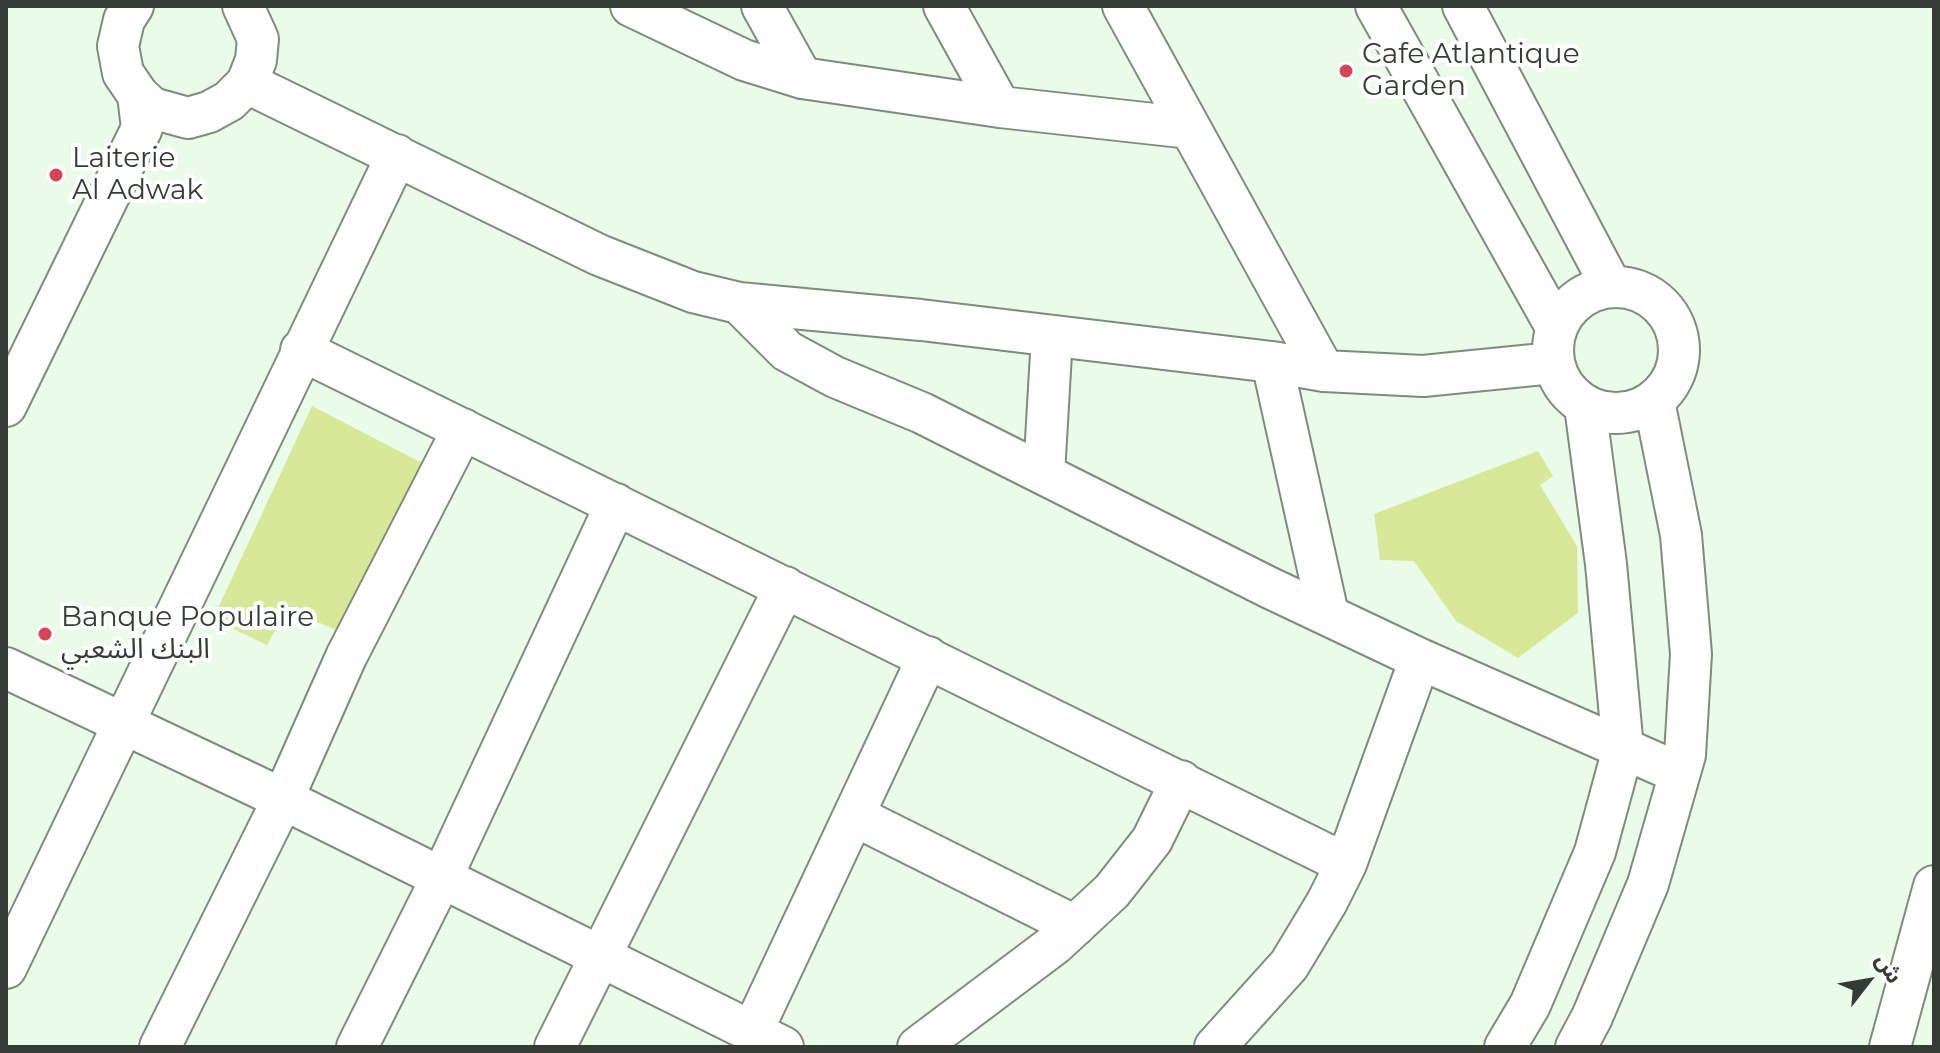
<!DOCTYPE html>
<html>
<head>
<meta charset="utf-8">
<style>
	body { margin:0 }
	#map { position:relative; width:1940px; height:1053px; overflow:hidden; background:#eafbe9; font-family:Montserrat,"Noto Sans Arabic",sans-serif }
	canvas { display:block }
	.frame { position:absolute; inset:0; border:8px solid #353c35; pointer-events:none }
	.north { position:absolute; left:1828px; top:941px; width:80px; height:80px; -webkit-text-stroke:6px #fff; paint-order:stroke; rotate:59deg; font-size:22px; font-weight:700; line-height:32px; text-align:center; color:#353c35 }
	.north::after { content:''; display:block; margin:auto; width:28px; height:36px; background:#353c35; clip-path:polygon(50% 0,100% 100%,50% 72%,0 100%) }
</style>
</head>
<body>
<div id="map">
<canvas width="1940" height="1053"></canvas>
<div class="frame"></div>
<div class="north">ش</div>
</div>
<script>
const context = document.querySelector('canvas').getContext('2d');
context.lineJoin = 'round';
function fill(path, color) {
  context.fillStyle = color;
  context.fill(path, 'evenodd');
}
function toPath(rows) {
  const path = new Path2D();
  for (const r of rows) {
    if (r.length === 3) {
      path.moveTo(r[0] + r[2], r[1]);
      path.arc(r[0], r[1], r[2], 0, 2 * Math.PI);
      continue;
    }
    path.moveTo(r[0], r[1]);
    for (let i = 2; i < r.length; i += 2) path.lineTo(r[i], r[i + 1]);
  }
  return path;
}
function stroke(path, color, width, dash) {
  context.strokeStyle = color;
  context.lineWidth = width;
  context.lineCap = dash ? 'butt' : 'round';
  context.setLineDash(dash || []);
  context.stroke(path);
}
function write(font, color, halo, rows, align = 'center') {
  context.font = font + ' Montserrat,"Noto Sans Arabic",sans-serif';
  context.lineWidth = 8;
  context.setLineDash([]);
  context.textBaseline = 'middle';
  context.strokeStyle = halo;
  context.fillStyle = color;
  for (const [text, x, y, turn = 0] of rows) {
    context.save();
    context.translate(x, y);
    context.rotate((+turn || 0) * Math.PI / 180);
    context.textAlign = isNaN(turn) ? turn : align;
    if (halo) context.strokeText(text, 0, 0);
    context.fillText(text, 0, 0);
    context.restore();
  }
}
fill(toPath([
	[312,406,428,466,341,632,287,609,267,645,213,619],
	[1538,451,1553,476,1540,485,1577,546,1578,613,1518,658,1456,621,1414,561,1380,560,1374,514]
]), '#d7e998');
const minor = toPath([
	[133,6,124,20,118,46,123,73,138,95,152,108,188,118,209,112,229,101,247,83,256,60,258,39,243,6],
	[631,6,744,60,802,78,1000,107,1190,128],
	[762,6,802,78],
	[944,6,1000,107],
	[1123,6,1324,371],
	[1376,6,1556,327],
	[1463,6,1611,286],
	[247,83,599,255,693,292,739,303,921,320,1272,362,1324,371,1423,376,1553,363],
	[1616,350,63],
	[739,303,787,351,835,377,922,413,1268,587,1420,659,1679,773],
	[301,350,1346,864],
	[1272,362,1328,614],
	[6,406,142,128,138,95],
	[1044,474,1052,336],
	[6,668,283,799,783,1047],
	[855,816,1075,926],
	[6,968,397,155],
	[752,1032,928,657],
	[160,1047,283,799,346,657,463,429],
	[357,1047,442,877,616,504],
	[555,1047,785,587],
	[918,1047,1055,944,1112,891,1152,840,1181,781],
	[1215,1047,1289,965,1327,902,1346,864,1420,659],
	[1505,1047,1530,1005,1595,852,1623,749,1606,564,1585,406],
	[1576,1047,1592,1017,1648,884,1685,755,1691,654,1681,535,1654,401],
	[1890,1047,1934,886]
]);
stroke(minor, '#7d8c7c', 44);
stroke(minor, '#fff', 40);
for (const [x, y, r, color] of [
	[1346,71,8,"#d64557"],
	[56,175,8,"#d64557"],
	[45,634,8,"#d64557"]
]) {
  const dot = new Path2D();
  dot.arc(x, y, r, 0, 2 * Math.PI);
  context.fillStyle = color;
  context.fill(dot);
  stroke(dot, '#fff', 3);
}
write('28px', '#353c35', '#fff', [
	["Cafe Atlantique",1362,55],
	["Garden",1362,87],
	["Laiterie",72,159],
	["Al Adwak",72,191],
	["Banque Populaire",61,618],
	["البنك الشعبي",61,650]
], 'left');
</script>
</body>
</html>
